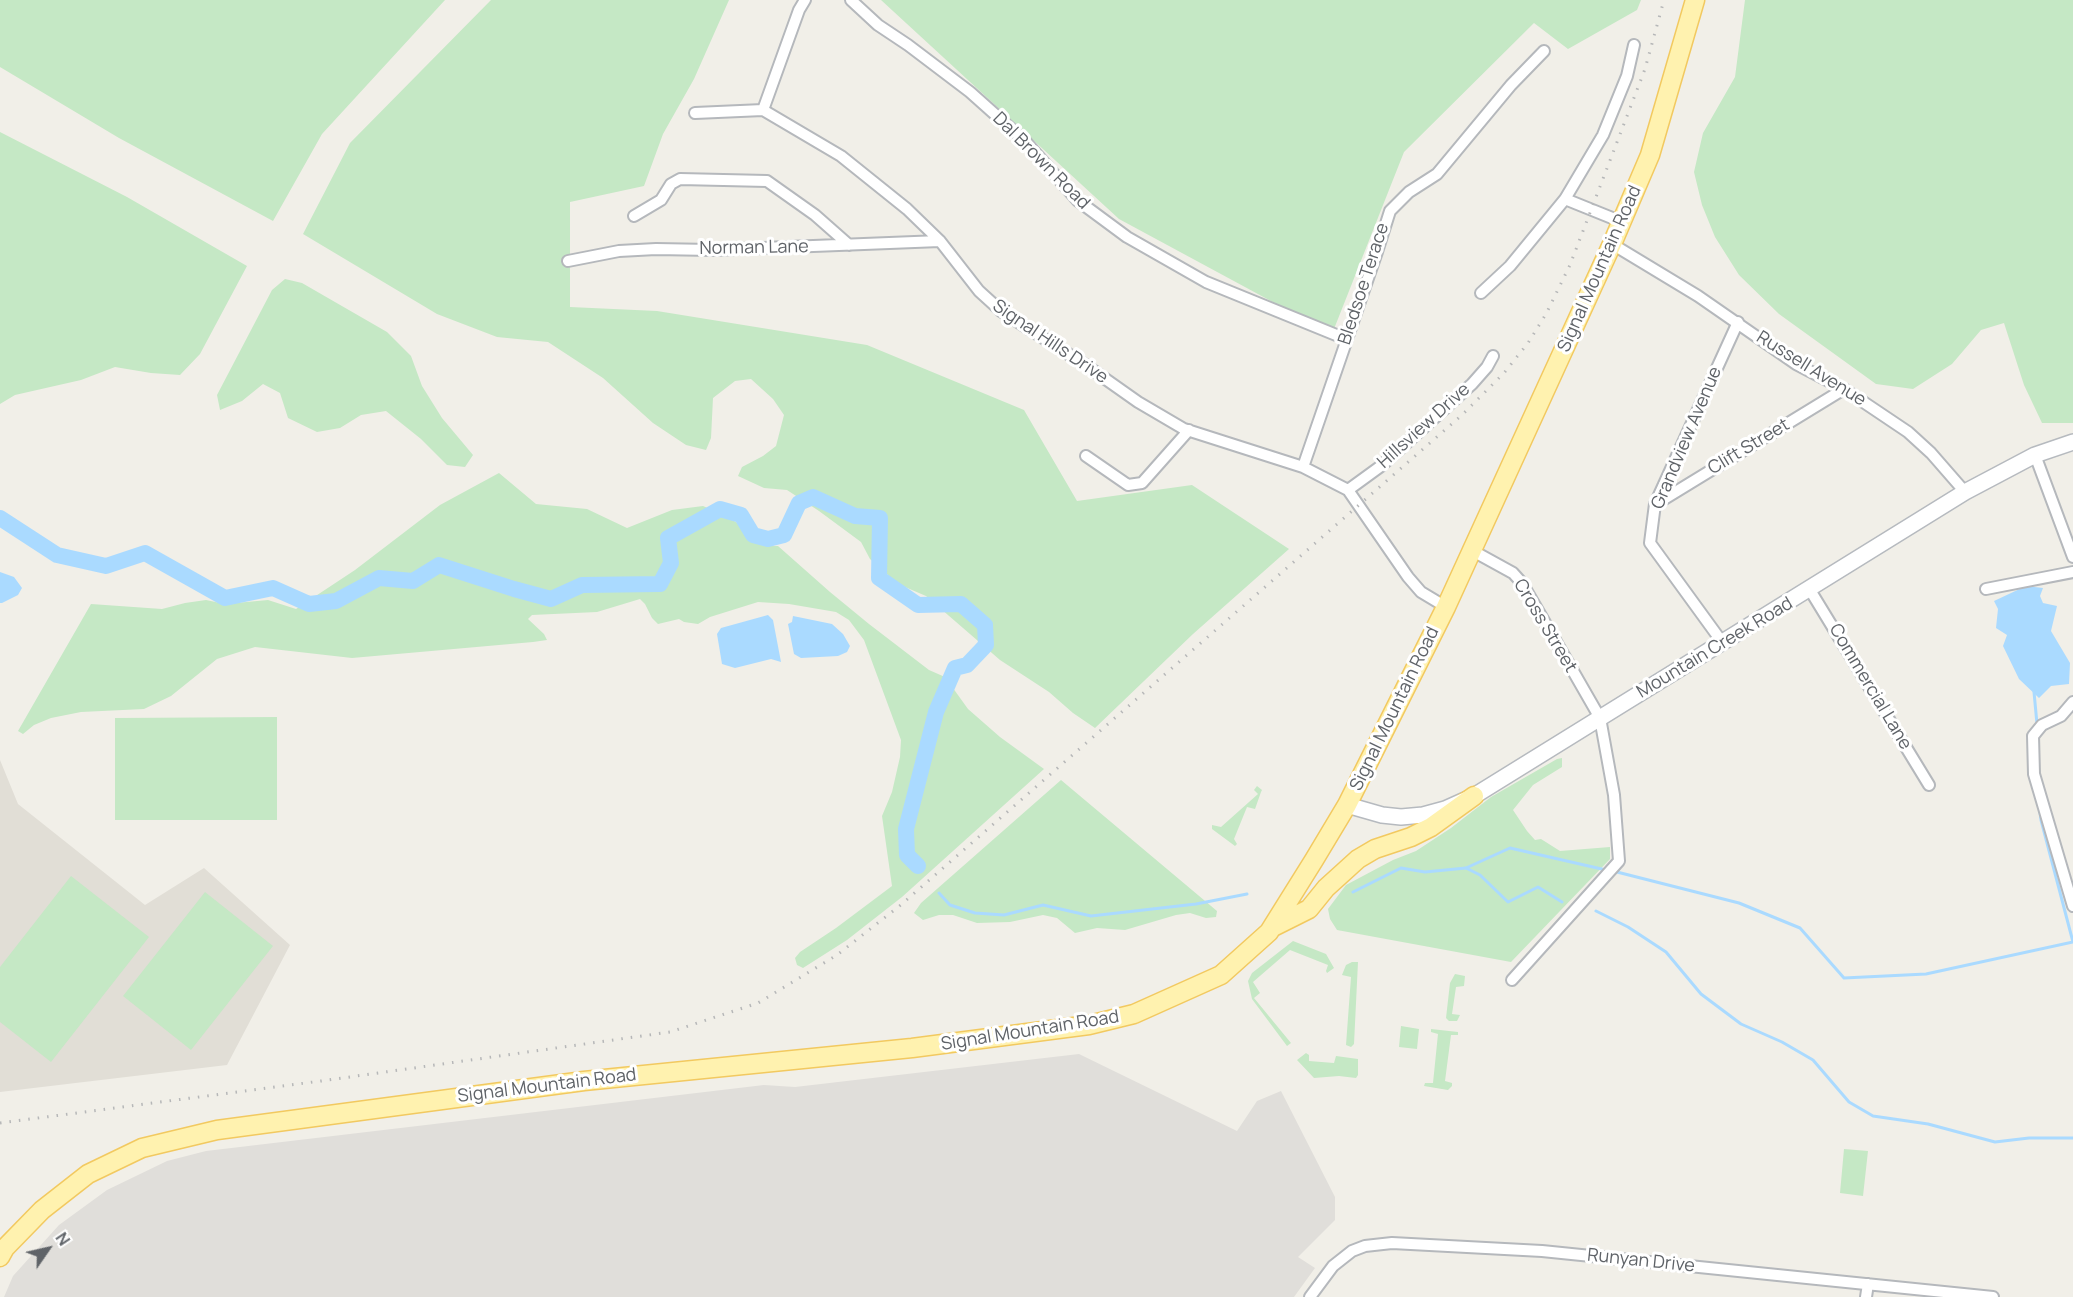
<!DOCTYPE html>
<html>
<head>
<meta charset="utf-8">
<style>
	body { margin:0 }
	#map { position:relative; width:2073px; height:1297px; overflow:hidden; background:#f1efe8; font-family:Manrope,sans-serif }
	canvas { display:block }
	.north { position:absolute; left:18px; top:1219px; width:60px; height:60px; -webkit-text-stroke:4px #fff; paint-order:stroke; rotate:56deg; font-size:16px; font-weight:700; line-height:24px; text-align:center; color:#5f6368 }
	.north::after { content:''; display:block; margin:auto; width:21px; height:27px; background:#5f6368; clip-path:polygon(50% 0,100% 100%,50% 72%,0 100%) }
</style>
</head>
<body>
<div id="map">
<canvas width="2073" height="1297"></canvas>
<div class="north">N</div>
</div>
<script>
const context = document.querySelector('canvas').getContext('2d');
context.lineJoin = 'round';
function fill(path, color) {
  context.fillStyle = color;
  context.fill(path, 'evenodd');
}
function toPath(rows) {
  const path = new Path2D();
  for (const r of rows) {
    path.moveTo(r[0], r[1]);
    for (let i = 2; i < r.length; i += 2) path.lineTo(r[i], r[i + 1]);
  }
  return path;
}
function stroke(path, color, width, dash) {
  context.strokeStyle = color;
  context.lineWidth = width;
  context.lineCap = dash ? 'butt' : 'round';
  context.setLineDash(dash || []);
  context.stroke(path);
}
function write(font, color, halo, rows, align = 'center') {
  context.font = font + ' Manrope,sans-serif';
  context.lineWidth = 6;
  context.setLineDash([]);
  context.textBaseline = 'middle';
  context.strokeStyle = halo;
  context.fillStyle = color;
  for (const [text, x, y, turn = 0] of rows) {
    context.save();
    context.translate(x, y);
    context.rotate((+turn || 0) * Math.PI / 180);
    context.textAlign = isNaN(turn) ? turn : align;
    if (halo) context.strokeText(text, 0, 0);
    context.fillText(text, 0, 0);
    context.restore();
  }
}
fill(toPath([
	[1079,1054,1237,1131,1257,1101,1281,1091,1335,1197,1335,1220,1298,1257,1315,1268,1294,1297,4,1297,13,1276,59,1225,107,1190,167,1161,206,1151,764,1085,795,1087]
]), '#e0deda');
fill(toPath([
	[0,760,18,804,145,905,204,868,290,945,227,1065,0,1092]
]), '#e1ded6');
fill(toPath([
	[0,0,445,0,322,134,273,221,119,138,0,67],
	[491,0,729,0,694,79,663,134,644,186,570,202,570,307,657,311,867,345,1024,410,1077,501,1192,485,1289,549,1193,634,1095,728,1073,713,1049,692,1000,660,926,596,898,584,870,559,861,542,819,511,787,490,764,488,738,476,742,467,763,456,776,446,784,415,773,399,751,379,735,381,713,398,711,438,706,450,686,445,653,423,603,378,548,342,497,337,437,314,303,234,350,143],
	[881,0,1641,0,1637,10,1568,49,1534,23,1404,152,1332,334,1119,219],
	[1745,0,2073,0,2073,423,2042,423,2024,385,2004,323,1981,330,1952,364,1913,389,1876,384,1779,314,1739,275,1715,237,1702,205,1694,172,1703,133,1735,77],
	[0,132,127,197,247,266,200,354,180,375,151,373,115,367,81,380,15,395,0,404],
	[285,279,302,283,387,332,411,356,422,386,442,418,473,455,465,467,447,465,421,439,386,411,361,415,340,428,317,432,288,418,280,393,263,384,242,401,220,410,217,395,272,290],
	[499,473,536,504,587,509,627,528,672,510,703,506,724,515,739,524,752,540,769,546,778,546,830,592,869,624,929,670,945,677,968,709,1000,737,1044,769,902,897,847,940,803,968,797,965,795,958,800,952,836,928,892,886,882,816,892,792,900,757,901,740,864,640,849,620,836,612,789,604,758,602,710,617,698,624,684,622,679,619,658,624,652,618,645,604,640,599,597,612,532,615,528,619,544,634,547,640,533,642,352,658,255,647,217,659,171,696,144,709,81,712,51,718,34,725,23,734,18,731,91,604,162,609,185,603,206,600,225,604,268,600,296,609,355,570,440,505],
	[277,717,277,820,115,820,115,718],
	[1562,758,1562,767,1533,785,1513,810,1527,831,1535,840,1541,839,1560,851,1610,847,1610,859,1511,962,1337,930,1330,919,1328,909,1346,885,1393,860,1416,851,1451,828,1491,797,1557,759],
	[1061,780,1217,911,1216,917,1206,918,1190,913,1176,915,1125,930,1097,928,1075,933,1057,918,1043,915,1010,922,977,923,953,915,939,915,923,920,914,913,921,903],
	[1257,786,1262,790,1261,792,1255,809,1247,807,1234,839,1237,844,1235,846,1212,829,1212,825,1221,827,1258,794,1254,790],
	[71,876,149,937,51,1062,0,1022,0,967],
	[205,892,273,946,191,1050,123,996],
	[1293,941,1326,954,1334,968,1327,973,1326,971,1328,965,1290,950,1253,982,1260,993,1254,998,1291,1043,1287,1046,1252,999,1248,981,1252,973],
	[1352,962,1358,962,1354,1044,1351,1047,1346,1045,1351,977,1342,975,1346,965],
	[1455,974,1465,976,1464,986,1456,987,1452,1014,1460,1015,1457,1021,1449,1021,1446,1018,1450,983],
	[1401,1026,1419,1029,1417,1049,1399,1047],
	[1431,1029,1458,1032,1458,1035,1451,1035,1445,1081,1452,1083,1452,1086,1448,1090,1424,1086,1425,1083,1433,1083,1438,1034,1431,1032],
	[1306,1053,1309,1055,1309,1061,1334,1063,1336,1056,1358,1059,1358,1075,1356,1078,1339,1076,1314,1078,1297,1060],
	[1844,1149,1868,1151,1863,1196,1840,1193]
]), '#c5e8c5');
fill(toPath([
	[0,572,14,577,22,588,18,595,2,603,0,603],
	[2026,586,2043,588,2040,596,2043,603,2057,606,2051,631,2070,663,2069,684,2051,686,2039,698,2019,679,2003,646,2007,635,1996,628,1998,609,1994,601],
	[768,615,773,620,781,662,771,659,735,668,722,664,717,634,721,628],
	[793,616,832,624,843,634,850,646,847,652,838,656,801,658,794,654,788,624,792,622]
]), '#aadaff');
stroke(toPath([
	[2034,692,2037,724],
	[1466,868,1480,875,1508,902,1538,887,1562,902],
	[1613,871,1739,903,1800,928,1844,978,1926,974,2073,942,2041,820,2040,812],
	[1353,892,1401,868,1425,872,1466,868,1510,848,1606,870],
	[939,893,950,905,975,913,1004,915,1043,905,1091,916,1196,904,1247,894],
	[1596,911,1628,927,1666,952,1701,994,1741,1024,1782,1042,1813,1060,1849,1102,1873,1116,1928,1124,1995,1142,2029,1138,2073,1138]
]), '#aadaff', 3);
stroke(toPath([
	[0,518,57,555,106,566,145,553,225,598,273,588,309,604,336,601,379,578,413,581,439,565,514,589,551,599,582,585,660,584,671,563,668,538,720,509,741,515,753,535,768,539,784,535,799,503,813,497,855,516,880,518,879,578,918,605,961,604,985,625,986,645,967,665,955,668,936,712,906,829,907,855,918,866]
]), '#aadaff', 16);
const minor = toPath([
	[851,0,878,25,908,45,970,92,1026,142,1077,200,1127,237,1206,282,1346,339],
	[763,110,841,156,907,209,940,241,979,291,1001,311,1087,366,1138,402,1184,429,1303,467,1348,490,1408,577,1421,592,1446,607],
	[763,110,799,10,805,0],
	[695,113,763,110],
	[1565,199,1622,222],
	[634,216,661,200,671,184,680,179,767,181,815,215,849,245],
	[1612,244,1698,296,1796,364,1844,389,1908,432,1931,453,1965,492],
	[568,261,619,251,656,249,712,250,940,241],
	[1481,293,1510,266,1565,199,1603,135,1627,76,1634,45],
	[2035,455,2073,557],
	[1086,456,1128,485,1142,483,1189,430],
	[1303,467,1377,252,1390,211,1409,192,1437,174,1511,85,1544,51],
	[1348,490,1381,466,1472,384,1487,367,1493,356],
	[1656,504,1844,389],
	[1473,551,1513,573,1522,583,1573,671,1600,718,1614,795,1619,861,1512,980],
	[1986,589,2073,572],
	[1810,590,1929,785],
	[1722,642,1650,543,1655,504,1738,322],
	[2073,702,2061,716,2042,725,2033,736,2034,774,2073,906],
	[1310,1297,1333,1266,1352,1251,1365,1246,1392,1243,1542,1251,1993,1297],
	[1866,1297,1868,1284]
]);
const secondary = toPath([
	[1347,805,1382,815,1401,817,1423,815,1445,809,1474,796,1965,492,2035,455,2073,442]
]);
const primary = toPath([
	[1273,927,1309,909,1326,888,1358,859,1375,849,1411,837,1431,827,1474,796],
	[0,1257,5,1248,42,1210,88,1174,142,1148,217,1130,584,1081,912,1048,1089,1025,1134,1014,1221,975,1269,932,1314,860,1347,805,1446,607,1612,244,1650,155,1695,0]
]);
stroke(minor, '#b5b8bc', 14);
stroke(secondary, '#b6babf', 18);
stroke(primary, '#f2c960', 21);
stroke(minor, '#fff', 10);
stroke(secondary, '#fff', 15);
stroke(primary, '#fff2af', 18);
stroke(toPath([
	[0,1123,321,1081,670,1032,758,1003,837,955,902,904,1463,414,1504,373,1528,343,1546,314,1570,265,1645,69,1664,0]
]), '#b6b7b8', 3, [1.5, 8]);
write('18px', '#5f6368', '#fff', [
	["Dal Brown Road",1041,161,45],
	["Norman Lane",754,248,-1],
	["Signal Mountain Road",1600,269,-66],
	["Bledsoe Terace",1364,284,-72],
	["Signal Hills Drive",1050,342,34],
	["Russell Avenue",1811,369,32],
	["Hillsview Drive",1424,426,-42],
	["Grandview Avenue",1687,438,-67],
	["Clift Street",1749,447,-31],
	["Cross Street",1545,626,59],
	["Mountain Creek Road",1715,648,-31],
	["Commercial Lane",1870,687,59],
	["Signal Mountain Road",1395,709,-64],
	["Signal Mountain Road",1030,1031,-9],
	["Signal Mountain Road",547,1086,-7],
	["Runyan Drive",1641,1261,6]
]);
</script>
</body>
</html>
